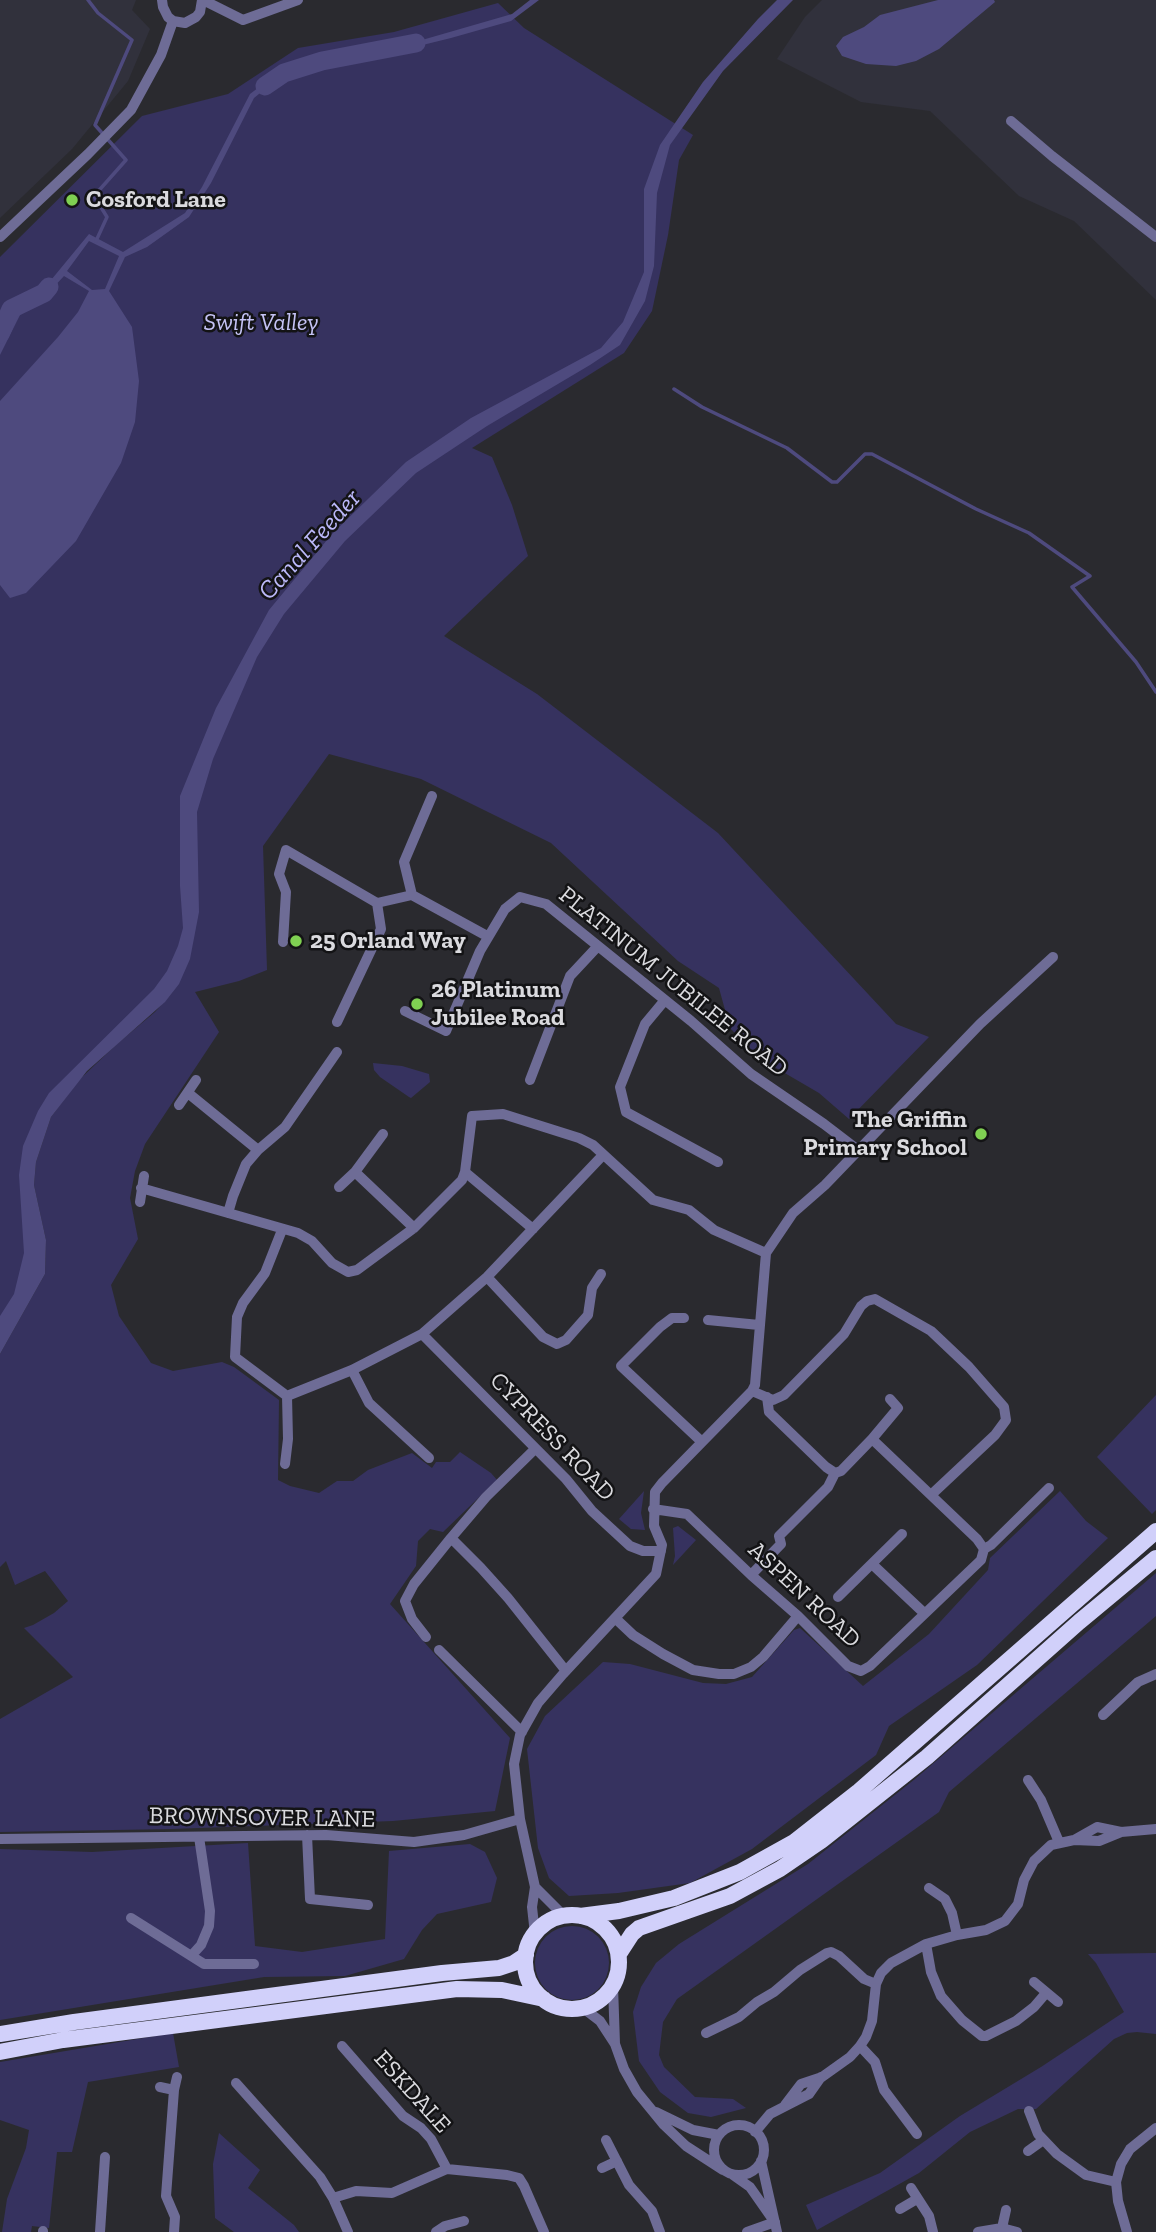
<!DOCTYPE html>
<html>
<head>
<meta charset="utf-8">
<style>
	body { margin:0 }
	canvas { display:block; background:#2a2a2f }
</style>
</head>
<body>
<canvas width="1156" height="2232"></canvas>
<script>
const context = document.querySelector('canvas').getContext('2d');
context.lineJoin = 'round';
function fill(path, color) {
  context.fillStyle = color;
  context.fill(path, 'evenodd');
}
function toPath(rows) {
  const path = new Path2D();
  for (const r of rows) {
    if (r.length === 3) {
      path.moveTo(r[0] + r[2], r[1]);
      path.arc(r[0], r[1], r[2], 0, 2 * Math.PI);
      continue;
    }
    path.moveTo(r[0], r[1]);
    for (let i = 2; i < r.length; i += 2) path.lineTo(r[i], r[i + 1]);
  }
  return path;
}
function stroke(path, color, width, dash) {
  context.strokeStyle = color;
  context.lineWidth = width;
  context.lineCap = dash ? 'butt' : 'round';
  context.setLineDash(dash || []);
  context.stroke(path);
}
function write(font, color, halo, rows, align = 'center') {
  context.font = font + ' "Zilla Slab",serif';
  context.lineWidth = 5;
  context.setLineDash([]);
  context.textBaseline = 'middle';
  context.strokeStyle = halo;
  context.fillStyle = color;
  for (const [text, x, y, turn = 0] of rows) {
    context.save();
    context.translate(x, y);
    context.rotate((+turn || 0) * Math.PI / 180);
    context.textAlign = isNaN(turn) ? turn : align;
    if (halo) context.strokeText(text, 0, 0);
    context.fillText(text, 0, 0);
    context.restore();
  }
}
fill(toPath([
	[0,0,136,0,132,10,150,29,128,81,72,149,0,218],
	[822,0,1156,0,1156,300,1074,221,1019,196,930,111,861,102,777,59,805,17]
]), '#31313c');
fill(toPath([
	[498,3,524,28,693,135,679,160,668,235,652,311,624,353,472,448,492,457,512,505,528,556,444,636,537,694,718,833,896,1024,929,1037,849,1119,819,1093,759,1058,730,1028,719,988,678,961,551,843,421,779,329,754,263,846,267,970,239,981,195,992,219,1032,145,1144,135,1171,130,1198,138,1239,111,1285,119,1316,151,1363,173,1371,222,1362,234,1367,279,1400,278,1480,290,1486,319,1493,337,1481,353,1481,368,1470,412,1453,432,1468,436,1462,450,1462,460,1452,491,1473,497,1480,443,1532,430,1529,418,1541,416,1566,390,1604,510,1738,495,1811,393,1821,171,1829,0,1832,0,1719,73,1677,24,1628,33,1625,54,1613,68,1601,45,1571,15,1585,6,1561,0,1567,0,1354,45,1274,46,1240,34,1185,36,1162,51,1117,79,1080,117,1044,155,1012,173,992,58,1096,31,1150,35,1253,0,1335,0,257,142,116,228,94,298,48,394,32],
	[373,1063,402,1066,429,1074,430,1082,411,1098,409,1097,380,1077,374,1070],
	[1156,1395,1156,1510,1152,1514,1097,1457],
	[644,1491,641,1513,645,1530,631,1529,619,1519],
	[1060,1491,1086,1521,1108,1538,977,1665,889,1726,876,1755,752,1849,690,1883,618,1893,569,1896,549,1878,538,1848,527,1749,545,1716,603,1662,630,1664,703,1683,726,1684,752,1677,794,1630,800,1628,863,1686,929,1634,988,1570,990,1558],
	[678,1526,696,1540,673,1565,675,1556,673,1528],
	[1156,1573,1156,1616,949,1792,939,1812,677,1999,663,2022,659,2055,664,2067,695,2097,733,2099,746,2108,711,2117,688,2113,660,2092,639,2061,633,2012,641,1987,656,1963,679,1944,808,1864,915,1779],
	[248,1843,255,1946,302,1952,385,1939,389,1851,470,1844,485,1852,497,1878,491,1902,437,1914,422,1930,404,1959,345,1976,264,1977,0,2020,0,1849,92,1852],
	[572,1963,37],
	[1156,1953,1156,2034,1137,2032,1127,2033,1114,2039,1036,2109,1018,2109,970,2132,919,2173,817,2230,806,2205,880,2173,960,2116,1041,2067,1124,2012,1096,1963,1088,1954],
	[173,2033,179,2067,88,2082,72,2152,57,2152,49,2228,32,2226,31,2232,2,2232,7,2199,26,2148,29,2130,0,2120,0,2062],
	[219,2133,260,2170,248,2188,294,2225,299,2232,234,2232,215,2218,213,2164]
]), '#36325f');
fill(toPath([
	[530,0,539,0,511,21,451,38,370,58,341,62,312,61,293,66,254,98,211,183,189,217,147,247,125,257,109,291,132,327,139,381,135,422,121,463,76,541,26,593,10,598,0,585,0,401,58,337,78,312,89,291,64,276,50,291,21,313,0,355,0,342,12,311,42,291,89,234,123,252,185,213,202,187,250,94,292,62,309,58,341,60,377,53,512,14],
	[89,241,119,256,105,289,92,290,67,271],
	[777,0,793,0,723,71,670,145,657,193,654,266,645,301,620,345,590,365,487,426,416,473,345,541,284,614,257,657,213,759,197,812,199,912,190,959,179,984,165,1002,87,1071,51,1117,36,1162,34,1185,46,1240,45,1274,0,1354,0,1316,14,1294,24,1253,19,1175,23,1146,38,1111,49,1093,154,989,167,971,178,946,183,928,180,886,180,796,216,708,269,610,332,534,406,462,471,418,601,348,623,322,644,272,644,189,660,145,703,82,758,19],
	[938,0,994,0,995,2,939,49,916,61,896,66,866,64,842,56,836,46,843,37,864,27,880,15]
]), '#4e4a7e');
stroke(toPath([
	[88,0,98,13,132,40,95,125,126,160,94,196,107,217,96,241],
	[674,389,702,407,787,448,832,482,837,482,865,454,872,454,976,509,1029,533,1090,576,1072,587,1136,662,1156,692]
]), '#4e4a7e', 3.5);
stroke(toPath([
	[265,86,284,73,322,61,416,43],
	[0,334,11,309,44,293,49,287]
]), '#4e4a7e', 19);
stroke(toPath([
	[162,0,163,7,168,17,173,21,185,23,196,17,200,12,202,0],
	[203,0,243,20,298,0],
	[1011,121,1052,156,1156,237],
	[0,237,88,154,131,110,161,55,173,21],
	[412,895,404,862,432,796],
	[283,942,286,892,279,874,286,850,377,903,412,895,487,936],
	[665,1000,645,1024,620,1087,626,1112,718,1162],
	[405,1011,446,1031,480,951,505,909,520,897,546,904,691,1021,751,1074,824,1124,858,1150],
	[337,1022,381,929,377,903],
	[530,1080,570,976,598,946],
	[188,1093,258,1150],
	[179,1105,196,1080],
	[355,1172,414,1228],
	[339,1187,355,1172,383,1134],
	[141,1188,298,1233,312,1241,332,1263,348,1272,357,1270,414,1228,462,1180,465,1172],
	[140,1202,144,1176],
	[228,1213,233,1196,246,1164,258,1150,285,1127,337,1052],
	[533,1229,465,1172,472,1116,503,1114,579,1138,593,1145,653,1200,689,1210,714,1230,766,1253],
	[282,1230,265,1273,243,1303,237,1317,235,1357,287,1396],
	[487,1277,543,1337,557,1344,566,1340,588,1315,592,1288,601,1274],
	[684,1318,672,1318,660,1327,621,1366,702,1442],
	[708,1320,759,1325],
	[422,1334,566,1479,592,1511,630,1546,643,1551,661,1551],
	[352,1370,369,1403,429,1458],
	[752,1391,773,1400,784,1395,844,1334,861,1306,867,1301,875,1299,931,1331,969,1367,1004,1407,1006,1420,995,1435,931,1495],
	[767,1397,769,1412,826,1467,835,1473],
	[872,1439,898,1408,890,1399],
	[535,1449,486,1497,451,1538,481,1568,508,1598,566,1671],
	[285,1464,288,1439,287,1396,352,1370,422,1334,487,1277,603,1155],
	[653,1509,687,1514,751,1575,798,1616,848,1666,861,1671,870,1666,981,1560,984,1549,977,1539,872,1439,841,1471,835,1473],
	[984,1549,991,1545,1049,1488],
	[872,1564,924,1613],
	[751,1575,781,1544,779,1536,828,1487,835,1473],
	[838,1597,902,1534],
	[615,1618,633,1635,663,1654,693,1670,719,1674,734,1674,751,1667,763,1657,798,1616],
	[426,1637,412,1619,405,1601,414,1584,451,1538],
	[439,1650,522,1732],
	[1103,1715,1138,1682,1156,1674],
	[1028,1780,1041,1800,1059,1842],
	[307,1835,310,1899,368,1905],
	[0,1839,326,1835,414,1842,464,1835,520,1819],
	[1074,1840,1097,1827,1121,1832,1156,1829],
	[535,1887,564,1916],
	[929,1888,945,1899,952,1913,957,1935],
	[131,1918,204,1964,254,1964],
	[535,1934,532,1907,535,1887,520,1819,514,1764,520,1735,538,1703,563,1674,656,1574,662,1545,654,1526,655,1492,662,1483,752,1391,755,1385,766,1253,793,1213,825,1185,980,1024,1053,957],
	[926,1944,931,1972,941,1996,962,2020,982,2036,986,2036,1016,2021,1034,2007,1046,1993],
	[192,1955,201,1945,209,1926,210,1911,199,1837],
	[1034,1982,1058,2002],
	[613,1986,615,2044],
	[583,2008,600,2021,615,2044,624,2069,637,2092,664,2125,686,2146,723,2170],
	[706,2033,739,2017,757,2002,774,1992,800,1970,827,1953,831,1952,839,1956,864,1979,876,1984],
	[342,2046,403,2116,421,2128,431,2139,447,2169],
	[860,2046,875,2062,884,2090,917,2134],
	[236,2083,320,2177,333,2198,348,2232],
	[160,2087,174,2090],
	[785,2105,801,2084,822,2077,850,2057,860,2046,866,2037,872,2021,876,1984,881,1973,891,1963,926,1944,957,1935,986,1930,1005,1921,1018,1904,1024,1880,1034,1861,1051,1845,1074,1840,1099,1841,1121,1832],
	[1029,2111,1038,2134,1057,2154,1086,2175,1116,2182],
	[656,2112,693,2130,719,2135],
	[739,2150,25],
	[755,2132,770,2114,809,2094,821,2077],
	[606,2140,629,2185,652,2211,660,2232],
	[1028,2151,1042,2141],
	[761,2161,777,2232],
	[602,2168,617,2161],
	[733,2175,750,2187,771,2217],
	[911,2188,929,2216,933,2232],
	[333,2198,356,2191,392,2193,447,2169,507,2175,519,2178,524,2186,544,2232],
	[900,2209,917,2199],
	[1006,2210,1002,2228,1017,2232],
	[43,2232,43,2231],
	[100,2232,105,2157],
	[174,2232,175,2217,166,2196,174,2090,177,2077],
	[436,2232,445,2226,464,2221],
	[747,2232,775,2222],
	[978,2232,1002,2228],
	[1127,2232,1118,2201,1116,2182,1121,2164,1130,2149,1156,2128]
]), '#6e6c96', 10);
stroke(toPath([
	[572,1962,47],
	[580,1916,619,1911,674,1898,740,1872,794,1842,859,1791,1156,1531],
	[619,1954,632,1934,639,1928,730,1896,780,1869,821,1841,927,1757,1079,1622,1156,1558],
	[0,2034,74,2022,442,1973,499,1968,514,1963,526,1955],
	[0,2052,63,2040,457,1989,502,1990,544,1999]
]), '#d1d0fa', 16);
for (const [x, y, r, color] of [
	[72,200,7,"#7fd052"],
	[296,941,7,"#7fd052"],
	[417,1004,7,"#7fd052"],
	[981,1134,7,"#7fd052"]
]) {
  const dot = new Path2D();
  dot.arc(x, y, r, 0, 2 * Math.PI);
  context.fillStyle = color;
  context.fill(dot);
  stroke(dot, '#131315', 2.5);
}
write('bold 24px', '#dadade', '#131315', [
	["Cosford Lane",86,200],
	["25 Orland Way",310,941],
	["26 Platinum",431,990],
	["Jubilee Road",431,1018],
	["The Griffin",967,1120,"right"],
	["Primary School",967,1148,"right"]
], 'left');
write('italic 24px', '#c4c2f4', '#131315', [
	["Swift Valley",261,323]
]);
write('24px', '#dadade', '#131315', [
	["PLATINUM JUBILEE ROAD",673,982,39],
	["CYPRESS ROAD",552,1437,46],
	["ASPEN ROAD",804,1595,43],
	["BROWNSOVER LANE",262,1818,1],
	["ESKDALE",412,2092,48]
]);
write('italic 26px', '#bbb8f9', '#131315', [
	["Canal Feeder",310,545,-48]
]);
</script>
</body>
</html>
